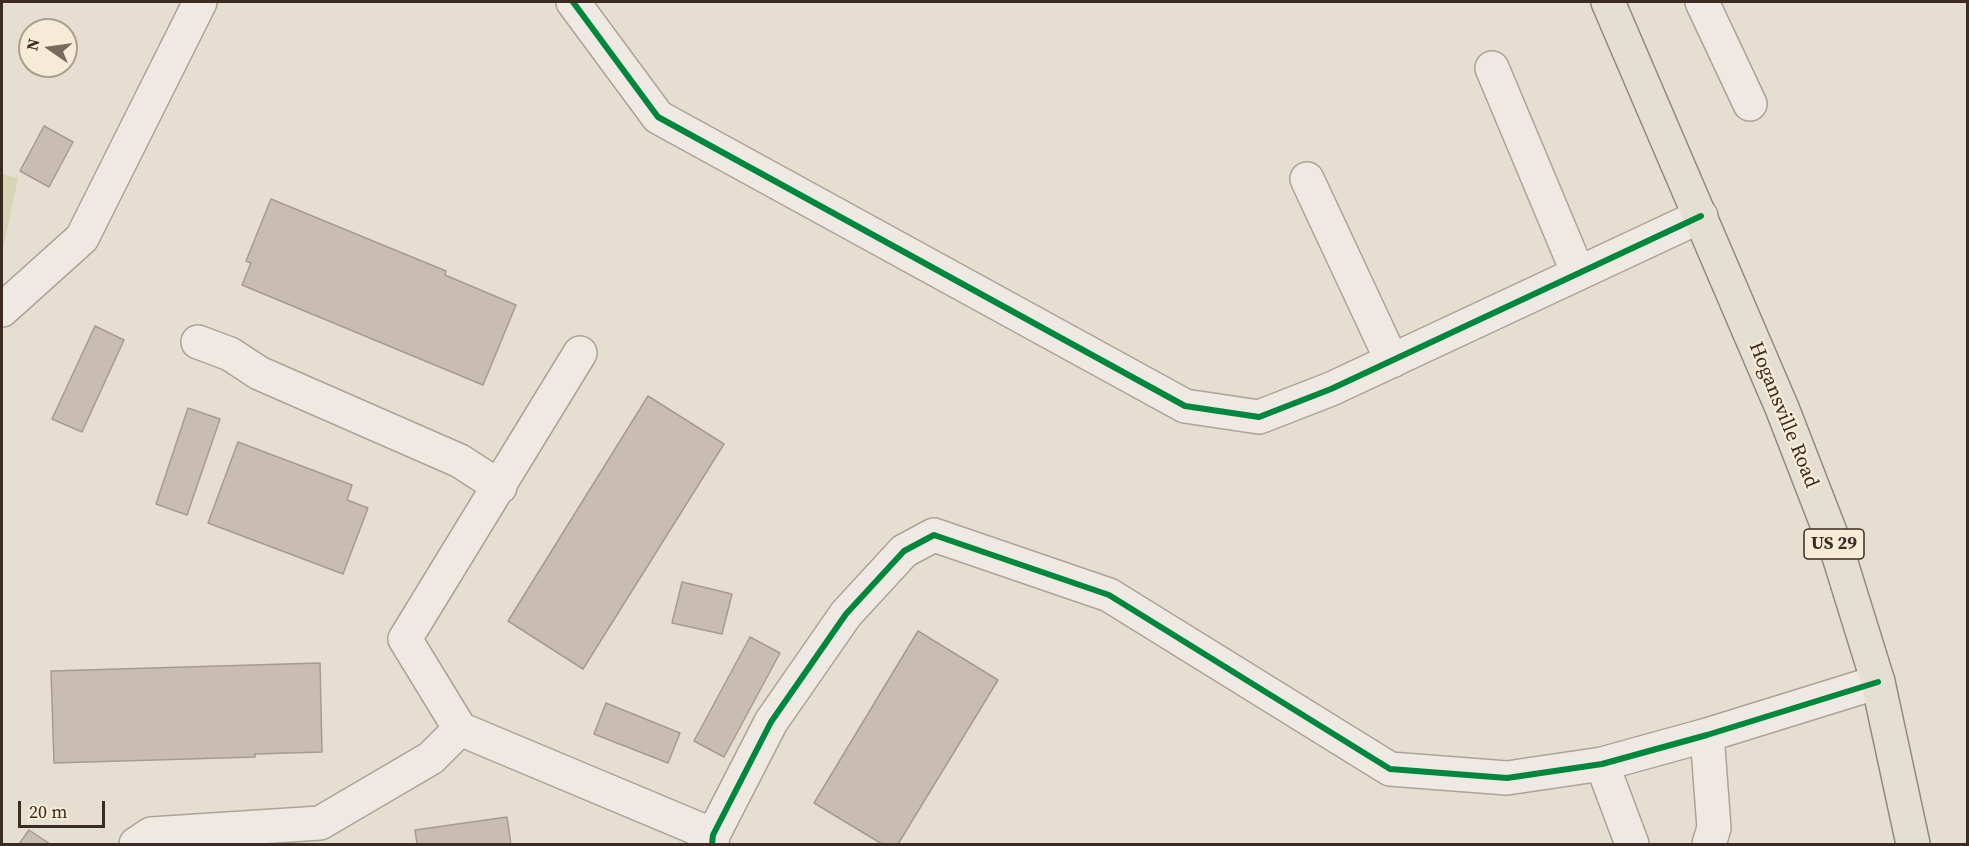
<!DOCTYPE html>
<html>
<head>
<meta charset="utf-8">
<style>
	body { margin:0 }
	#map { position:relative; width:1969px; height:846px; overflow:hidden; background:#e6ded0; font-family:"Source Serif 4",serif }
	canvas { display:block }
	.frame { position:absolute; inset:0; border:3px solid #3b2b20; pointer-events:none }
	.north { position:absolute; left:18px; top:18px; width:60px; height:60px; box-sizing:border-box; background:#f6ebd7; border:2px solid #ab9e8e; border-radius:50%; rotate:283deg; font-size:16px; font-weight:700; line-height:24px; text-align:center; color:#3b2b20 }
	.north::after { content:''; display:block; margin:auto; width:21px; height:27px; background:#776a5e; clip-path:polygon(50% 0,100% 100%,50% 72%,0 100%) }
	.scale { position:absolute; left:18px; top:801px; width:87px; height:27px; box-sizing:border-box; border:3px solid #3b2b20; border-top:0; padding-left:8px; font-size:18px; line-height:21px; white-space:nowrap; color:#3b2b20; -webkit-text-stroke:4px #f6ebd7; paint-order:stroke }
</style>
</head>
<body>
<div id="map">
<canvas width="1969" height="846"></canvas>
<div class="frame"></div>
<div class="north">N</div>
<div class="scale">20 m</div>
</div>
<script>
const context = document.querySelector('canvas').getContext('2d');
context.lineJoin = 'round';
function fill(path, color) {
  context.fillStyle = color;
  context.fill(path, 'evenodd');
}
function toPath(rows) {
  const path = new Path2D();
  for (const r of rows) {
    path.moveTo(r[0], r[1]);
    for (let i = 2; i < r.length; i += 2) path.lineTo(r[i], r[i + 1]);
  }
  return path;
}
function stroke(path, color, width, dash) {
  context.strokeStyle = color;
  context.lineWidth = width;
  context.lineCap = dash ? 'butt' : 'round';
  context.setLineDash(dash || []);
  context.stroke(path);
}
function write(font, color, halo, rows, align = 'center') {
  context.font = font + ' "Source Serif 4",serif';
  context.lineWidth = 4.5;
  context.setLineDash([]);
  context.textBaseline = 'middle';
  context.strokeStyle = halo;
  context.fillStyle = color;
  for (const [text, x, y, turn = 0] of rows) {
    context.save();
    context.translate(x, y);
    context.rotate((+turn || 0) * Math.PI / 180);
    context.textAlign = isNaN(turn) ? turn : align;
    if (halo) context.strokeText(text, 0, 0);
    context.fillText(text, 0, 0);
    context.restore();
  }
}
fill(toPath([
	[2,174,18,178,3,249,2,248]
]), '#d7d5b3');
const building = toPath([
	[44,126,73,142,49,187,20,171,44,126],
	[271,199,446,271,445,275,516,305,483,385,242,285,251,263,246,261,271,199],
	[95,326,124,340,82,432,52,419,95,326],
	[648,396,724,444,583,669,508,621,648,396],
	[188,408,220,419,187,515,156,504,188,408],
	[238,442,352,485,347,500,368,508,343,574,208,523,238,442],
	[682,582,732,594,722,634,672,623,682,582],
	[918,631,998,680,898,844,882,844,814,803,918,631],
	[750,637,780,653,724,757,694,741,750,637],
	[320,663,322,752,255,754,255,757,54,763,51,671,320,663],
	[606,703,680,733,668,763,594,734,606,703],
	[507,817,511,844,417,844,415,830,507,817],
	[29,830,50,844,19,844,29,830]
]);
fill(building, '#c9bcb1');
stroke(building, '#a79a8f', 1.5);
const minor = toPath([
	[573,2,658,117,1185,406,1259,417,1331,389,1701,216],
	[1702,2,1750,104],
	[1492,68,1578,273],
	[1307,179,1392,361],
	[2,310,82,238,200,2],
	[198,342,230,354,259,373,460,461,500,487],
	[580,353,405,639,460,729,713,835],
	[1707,735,1714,828,1709,844],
	[1602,764,1632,844],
	[136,844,151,834,320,823,431,758,460,729],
	[712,844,713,835,771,722,846,614,904,551,934,535,1109,595,1390,769,1507,778,1602,764,1707,735,1878,682]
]);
const major = toPath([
	[1608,2,1782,408,1837,550,1878,682,1913,844]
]);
stroke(minor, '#aca398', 36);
stroke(major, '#91897f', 36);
stroke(minor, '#eee9e2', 33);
stroke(major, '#e5dfd3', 33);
stroke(toPath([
	[573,2,658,117,1185,406,1259,417,1331,389,1701,216],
	[712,844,713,835,771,722,846,614,904,551,934,535,1109,595,1390,769,1507,778,1602,764,1707,735,1878,682]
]), '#00873e', 6);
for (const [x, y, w] of [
	[1834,544,60]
]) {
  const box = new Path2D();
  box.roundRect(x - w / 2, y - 15, w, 30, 4.5);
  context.fillStyle = '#f6ebd7';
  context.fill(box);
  stroke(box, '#3b2b20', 1.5);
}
write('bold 18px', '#3b2b20', null, [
	["US 29",1834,544]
]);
write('20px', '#3b2b20', '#f6ebd7', [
	["Hogansville Road",1783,415,68]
]);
</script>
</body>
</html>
